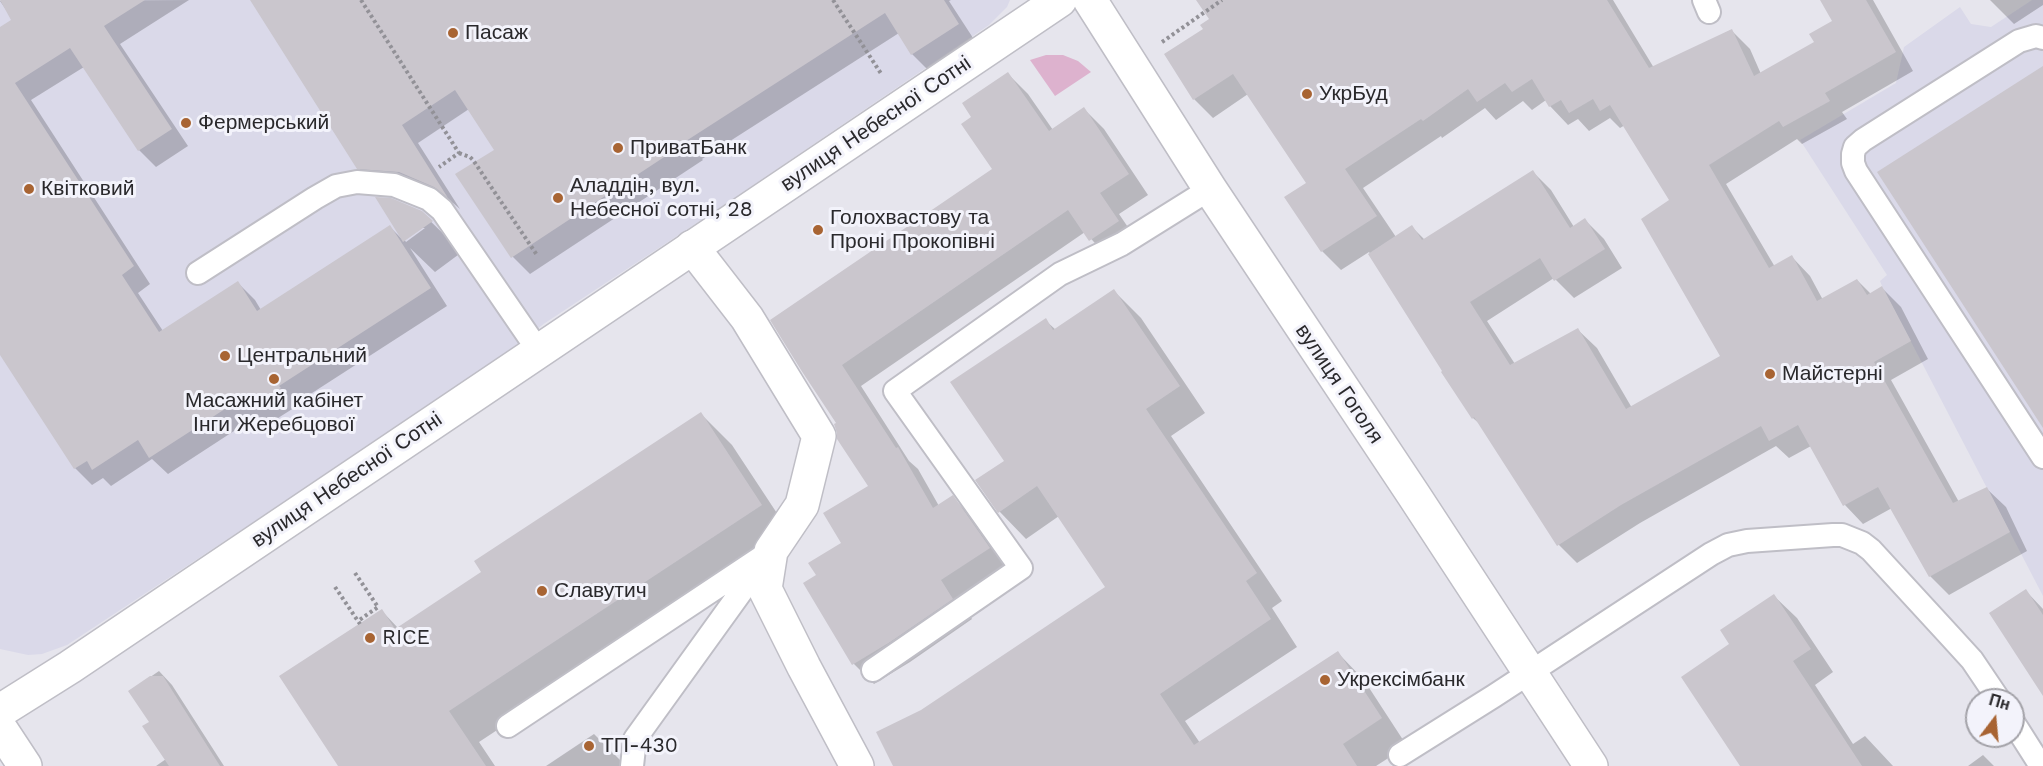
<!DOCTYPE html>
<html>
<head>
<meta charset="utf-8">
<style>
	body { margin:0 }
	#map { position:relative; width:2043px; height:766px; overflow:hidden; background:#e6e5ed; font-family:"Work Sans",sans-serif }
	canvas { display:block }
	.north { position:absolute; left:1965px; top:688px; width:60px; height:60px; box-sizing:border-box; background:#f3f3fb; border:2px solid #a3a2a8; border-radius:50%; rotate:16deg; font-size:16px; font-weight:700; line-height:24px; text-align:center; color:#2a292c }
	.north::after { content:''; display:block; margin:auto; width:21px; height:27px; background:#a86433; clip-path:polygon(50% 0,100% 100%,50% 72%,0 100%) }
</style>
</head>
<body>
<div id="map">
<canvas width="2043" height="766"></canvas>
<div class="north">Пн</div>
</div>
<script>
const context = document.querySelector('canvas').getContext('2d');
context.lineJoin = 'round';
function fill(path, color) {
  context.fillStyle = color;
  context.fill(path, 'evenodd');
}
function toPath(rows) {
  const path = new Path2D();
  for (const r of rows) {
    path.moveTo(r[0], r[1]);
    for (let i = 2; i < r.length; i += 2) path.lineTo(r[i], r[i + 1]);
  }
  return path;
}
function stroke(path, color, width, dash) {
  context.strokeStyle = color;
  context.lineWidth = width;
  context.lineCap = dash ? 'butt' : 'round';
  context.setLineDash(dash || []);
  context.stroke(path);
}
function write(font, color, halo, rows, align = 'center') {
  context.font = font + ' "Work Sans",sans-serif';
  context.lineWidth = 6;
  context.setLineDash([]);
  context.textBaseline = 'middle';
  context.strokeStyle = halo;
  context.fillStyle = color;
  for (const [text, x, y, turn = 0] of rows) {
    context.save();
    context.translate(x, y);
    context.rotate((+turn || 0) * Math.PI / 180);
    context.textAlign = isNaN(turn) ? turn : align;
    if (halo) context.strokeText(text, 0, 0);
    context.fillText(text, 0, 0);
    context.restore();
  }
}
fill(toPath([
	[0,0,1010,0,1007,7,989,25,724,205,545,323,484,370,67,645,42,654,28,655,0,649],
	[2032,0,2043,0,2043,596,1882,286,1880,281,1887,275,1800,140,1896,83,1904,47,1960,7,1971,24,1991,27]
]), '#dad9e9');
fill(toPath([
	[1046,55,1063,55,1078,61,1091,72,1055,96,1030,60]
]), '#ddb2ce');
fill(toPath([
	[189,0,120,44,188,146,156,167,139,150,84,67,31,100,150,284,138,293,163,331,238,283,255,300,261,310,390,227,401,238,421,212,462,252,435,272,410,248,447,306,295,404,297,406,267,425,257,416,168,474,152,459,111,486,103,478,92,485,75,468,0,352,0,30,14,21,0,1],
	[420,228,425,228,406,242,404,239],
	[251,0,951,0,949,1,975,41,929,71,912,54,899,33,702,159,703,160,530,274,513,257,496,150,469,109,418,143,460,209,453,203,417,189,376,185,358,168],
	[1198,0,1613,0,1654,68,1731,30,1750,49,1761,74,1816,43,1834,22,1821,0,1873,0,1913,71,1842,112,1847,119,1802,144,1797,139,1726,184,1775,267,1792,257,1810,276,1823,300,1857,280,1871,294,1882,288,1901,307,1928,359,1891,380,1959,502,1987,489,2006,507,2027,551,1949,595,1930,576,1892,508,1863,524,1845,505,1811,446,1789,458,1776,446,1640,523,1577,563,1559,545,1482,426,1473,418,1369,252,1341,270,1322,251,1286,197,1308,183,1248,94,1213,118,1194,99,1205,29,1211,19],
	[1546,100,1550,106,1568,125,1578,119,1589,131,1610,118,1620,128,1625,125,1671,201,1722,357,1632,408,1597,348,1578,330,1515,364,1487,321,1554,278,1574,298,1622,268,1604,239,1585,220,1574,227,1551,190,1533,172,1425,240,1412,227,1396,237,1363,188,1441,136,1442,138,1485,108,1496,120,1523,101,1532,110],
	[1990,0,2043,0,2043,5,2014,24],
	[1008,74,1028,94,1053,130,1084,109,1104,129,1148,195,1119,214,1138,242,1110,260,1085,232,861,386,909,461,918,469,939,506,952,497,972,517,1009,568,960,601,972,619,910,662,874,684,854,664,818,576,843,544,870,487,838,423,802,369,994,170,973,117],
	[1114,291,1141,318,1205,413,1171,436,1282,601,1272,608,1297,647,1185,721,1200,743,1338,653,1364,680,1407,746,1376,766,895,766,921,711,1107,587,1059,516,1026,539,1000,512,977,481,1006,461,1045,320,1056,330],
	[701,414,732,445,792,536,479,742,495,766,340,766,382,611,398,628,483,573],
	[2026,591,2043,609,2043,687],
	[1774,596,1797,618,1833,672,1815,685,1853,744,1865,736,1893,766,1742,766,1731,645],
	[159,671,172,685,224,766,156,766,166,759,151,722,130,691],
	[594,734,626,766,546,766],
	[1983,755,1994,766,1968,766]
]), '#0003');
fill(toPath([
	[0,0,145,0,104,26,172,129,138,151,70,48,15,83,134,266,122,275,159,332,238,281,257,311,390,225,431,288,279,386,281,388,249,409,242,398,149,458,138,440,92,470,87,461,74,469,0,355,0,27,11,20],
	[250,0,944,0,959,24,911,55,885,13,686,141,687,142,511,258,455,174,494,150,455,90,402,125,448,198,434,187,399,172,357,169],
	[1196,0,1607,0,1649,68,1732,29,1754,76,1814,42,1809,34,1832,21,1820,0,1866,0,1896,52,1825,93,1830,101,1783,127,1779,121,1709,165,1769,268,1792,255,1817,301,1857,279,1867,295,1882,286,1911,341,1874,362,1953,503,1987,487,2010,532,1929,577,1878,487,1843,506,1798,425,1769,441,1761,426,1621,505,1557,546,1474,417,1472,419,1441,372,1442,371,1368,254,1412,225,1422,240,1533,170,1570,228,1585,218,1605,249,1554,281,1540,258,1470,302,1510,365,1578,328,1626,409,1720,356,1641,219,1669,200,1610,105,1600,111,1593,99,1569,113,1561,100,1549,107,1532,79,1512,92,1505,83,1477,102,1468,89,1423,121,1421,119,1345,169,1377,216,1321,252,1284,197,1306,183,1233,74,1193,100,1164,54,1203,29,1200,25,1209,19],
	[2043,66,2043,428,1877,172],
	[1008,72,1049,131,1084,107,1129,174,1100,193,1119,221,1089,241,1068,210,842,365,896,448,898,447,933,508,953,495,990,548,941,580,953,599,890,642,852,665,803,583,816,575,808,563,841,543,823,513,868,486,837,439,837,433,834,424,836,423,801,370,770,320,992,169,961,124,971,117,962,103],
	[375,197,391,198,422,211,433,221,403,242],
	[1114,289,1180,386,1146,409,1257,573,1246,581,1271,619,1160,694,1194,745,1338,651,1382,718,1343,744,1357,766,893,766,876,732,921,710,1105,587,1037,486,998,513,975,480,1004,461,950,382,1046,318,1053,330],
	[701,412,762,505,449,711,486,766,338,766,279,676,382,609,395,629,481,572,474,561],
	[2026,589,2043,615,2043,696,1989,613],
	[1774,594,1811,649,1793,661,1862,766,1740,766,1681,677,1729,644,1720,630],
	[150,676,163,676,220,766,169,766,142,726,149,722,128,691]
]), '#cac6cd');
const lane = toPath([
	[1704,0,1709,12],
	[2043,38,2036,36,2019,41,1863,140,1855,147,1853,154,1853,163,1856,171,2043,457],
	[198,273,315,198,336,186,357,182,394,185,429,199,442,210,538,350],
	[873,670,1021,568,895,391,1060,274,1122,244,1210,189],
	[2013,722,2041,766],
	[508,726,771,551],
	[1400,755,1494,696,1711,554,1728,545,1747,541,1833,535,1842,535,1862,543,1871,550,1951,637,1972,660,1999,700],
	[632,766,635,739,761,564]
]);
const street = toPath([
	[1090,0,1210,189,1413,494,1591,766],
	[692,247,747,318,819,436,802,505,771,551,765,589,804,667,857,766]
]);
const secondary = toPath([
	[0,711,70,667,1060,0],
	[0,728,25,766]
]);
stroke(lane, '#bfbec6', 26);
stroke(street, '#bfbec6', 36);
stroke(secondary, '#bfbec6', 36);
stroke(toPath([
	[361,0,459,153,439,167],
	[833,0,882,75],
	[1162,42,1222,0],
	[459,153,470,157,473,160,537,255],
	[355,573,378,607,358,621],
	[335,587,360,624]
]), '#929197', 4, [3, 3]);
stroke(lane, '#fff', 22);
stroke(street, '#fff', 33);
stroke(secondary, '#fff', 33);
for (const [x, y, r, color] of [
	[453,33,6,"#a86433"],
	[1307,94,6,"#a86433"],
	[186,123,6,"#a86433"],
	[618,148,6,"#a86433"],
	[29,189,6,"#a86433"],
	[558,198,6,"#a86433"],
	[818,230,6,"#a86433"],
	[225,356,6,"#a86433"],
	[1770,374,6,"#a86433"],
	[274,379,6,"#a86433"],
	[542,591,6,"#a86433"],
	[370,638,6,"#a86433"],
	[1325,680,6,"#a86433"],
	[589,746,6,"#a86433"]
]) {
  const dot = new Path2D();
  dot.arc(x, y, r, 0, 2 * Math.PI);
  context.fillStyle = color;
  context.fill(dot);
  stroke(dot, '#f3f3fb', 2);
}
write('21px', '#2a292c', '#f3f3fb', [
	["Пасаж",465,33],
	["УкрБуд",1319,94],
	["Фермерський",198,123],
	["ПриватБанк",630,148],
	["Аладдін, вул.",570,186],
	["Небесної сотні, 28",570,210],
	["Квітковий",41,189],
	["Голохвастову та",830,218],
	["Проні Прокопівні",830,242],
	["Центральний",237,356],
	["Майстерні",1782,374],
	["Масажний кабінет",274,401,"center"],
	["Інги Жеребцової",274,425,"center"],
	["Славутич",554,591],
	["RICE",382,638],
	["Укрексімбанк",1337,680],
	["ТП-430",601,746]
], 'left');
write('21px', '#2a292c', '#f3f3fb', [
	["вулиця Небесної Сотні",876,124,-34],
	["вулиця Гоголя",1339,384,56],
	["вулиця Небесної Сотні",347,480,-34]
]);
</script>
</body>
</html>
